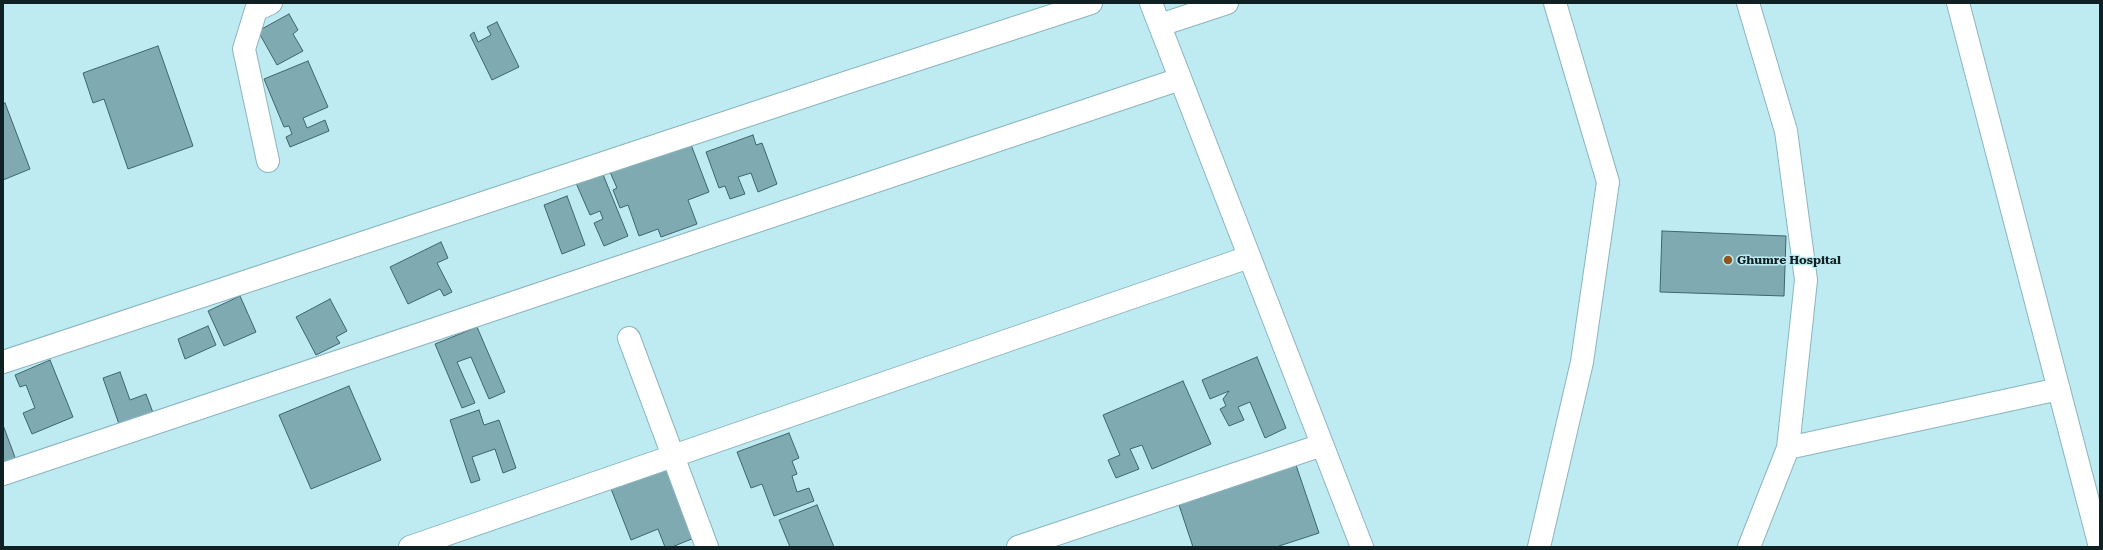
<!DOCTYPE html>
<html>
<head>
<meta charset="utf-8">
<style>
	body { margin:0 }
	#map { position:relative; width:2103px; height:550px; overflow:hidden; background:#beeaf2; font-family:"Roboto Serif",serif }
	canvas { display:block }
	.frame { position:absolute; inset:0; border:4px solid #102124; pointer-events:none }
</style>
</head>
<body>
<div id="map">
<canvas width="2103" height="550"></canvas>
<div class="frame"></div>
</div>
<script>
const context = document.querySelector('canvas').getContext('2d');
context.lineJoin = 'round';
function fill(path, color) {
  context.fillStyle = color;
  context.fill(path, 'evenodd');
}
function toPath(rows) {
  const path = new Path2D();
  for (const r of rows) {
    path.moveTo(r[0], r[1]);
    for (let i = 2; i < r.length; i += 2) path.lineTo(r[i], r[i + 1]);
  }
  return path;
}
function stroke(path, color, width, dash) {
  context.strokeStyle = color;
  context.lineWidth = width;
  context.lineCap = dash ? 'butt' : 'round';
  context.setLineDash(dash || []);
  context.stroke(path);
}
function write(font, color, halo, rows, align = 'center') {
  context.font = font + ' "Roboto Serif",serif';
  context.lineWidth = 3;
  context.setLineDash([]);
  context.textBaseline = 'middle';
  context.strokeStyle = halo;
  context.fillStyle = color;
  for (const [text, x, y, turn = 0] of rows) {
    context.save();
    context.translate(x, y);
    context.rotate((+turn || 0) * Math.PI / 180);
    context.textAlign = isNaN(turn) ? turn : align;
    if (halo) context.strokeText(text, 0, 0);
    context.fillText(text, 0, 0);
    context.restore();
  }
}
const building = toPath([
	[289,14,298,30,293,34,303,51,277,65,258,31,289,14],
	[497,22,519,67,492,80,470,35,474,32,478,42,491,35,487,27,497,22],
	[158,46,193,146,128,169,104,99,93,103,83,73,158,46],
	[308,61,328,107,303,118,307,128,325,120,329,131,290,147,286,137,292,134,289,126,284,127,264,79,308,61],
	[5,103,30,169,3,180,3,104,5,103],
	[753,135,756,145,762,143,777,184,758,192,751,173,738,177,745,194,730,199,725,186,719,188,706,152,753,135],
	[690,142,709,192,688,200,697,224,661,237,658,229,639,236,628,205,620,208,613,190,617,188,610,172,690,142],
	[602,172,628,236,604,246,594,223,603,219,600,211,590,215,576,183,602,172],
	[567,196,585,245,562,254,544,205,567,196],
	[1662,231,1786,236,1784,296,1660,292,1662,231],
	[441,242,448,258,437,263,452,292,444,296,440,289,408,304,390,267,441,242],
	[240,296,256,332,224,346,208,311,240,296],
	[330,299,347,331,336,337,340,343,316,355,296,317,330,299],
	[208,326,216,345,185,359,178,339,208,326],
	[477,327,505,392,489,399,471,357,457,362,475,403,462,408,435,344,477,327],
	[1257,357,1286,428,1265,438,1250,402,1238,407,1244,420,1229,426,1220,409,1226,406,1223,399,1229,391,1210,399,1202,380,1257,357],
	[50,360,73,417,32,434,23,413,35,408,26,385,20,387,15,375,50,360],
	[120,372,130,400,146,394,155,418,121,430,103,378,120,372],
	[1183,381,1211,444,1152,469,1142,445,1130,449,1139,469,1116,478,1108,460,1120,455,1103,415,1183,381],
	[349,386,381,460,311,489,279,415,349,386],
	[479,410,484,425,499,420,516,468,503,473,495,449,472,457,480,480,471,483,450,420,479,410],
	[3,425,16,460,3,465,3,425],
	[789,433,799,458,792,461,797,474,792,476,797,492,809,488,814,501,774,516,762,484,751,488,737,452,789,433],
	[663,460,694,538,672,547,665,547,658,529,631,540,608,481,663,460],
	[1295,462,1319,533,1276,547,1193,547,1178,502,1295,462],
	[817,505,834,547,790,547,779,520,817,505]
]);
fill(building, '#80aab1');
stroke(building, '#3d656c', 1);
const minor = toPath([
	[1151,3,1362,547],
	[1748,3,1786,131,1806,280,1788,448,1749,547],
	[1958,3,2100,547],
	[1160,25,1227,3],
	[268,161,244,49,256,10,271,3],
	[629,338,707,547],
	[3,362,839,85,1091,3],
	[1788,448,2059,389],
	[3,474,1180,79],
	[410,547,1249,257],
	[1018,547,1322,445]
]);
const tertiary = toPath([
	[1539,547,1582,362,1608,182,1555,3]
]);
stroke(minor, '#8bb5bd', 24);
stroke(tertiary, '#8bb5bd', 24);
stroke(minor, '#fff', 22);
stroke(tertiary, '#fff', 22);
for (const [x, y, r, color] of [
	[1728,260,5,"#925519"]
]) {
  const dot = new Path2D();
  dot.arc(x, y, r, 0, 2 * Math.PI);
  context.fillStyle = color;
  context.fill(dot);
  stroke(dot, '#beeaf2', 1.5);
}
write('bold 12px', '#102124', '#beeaf2', [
	["Ghumre Hospital",1737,260]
], 'left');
</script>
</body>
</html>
